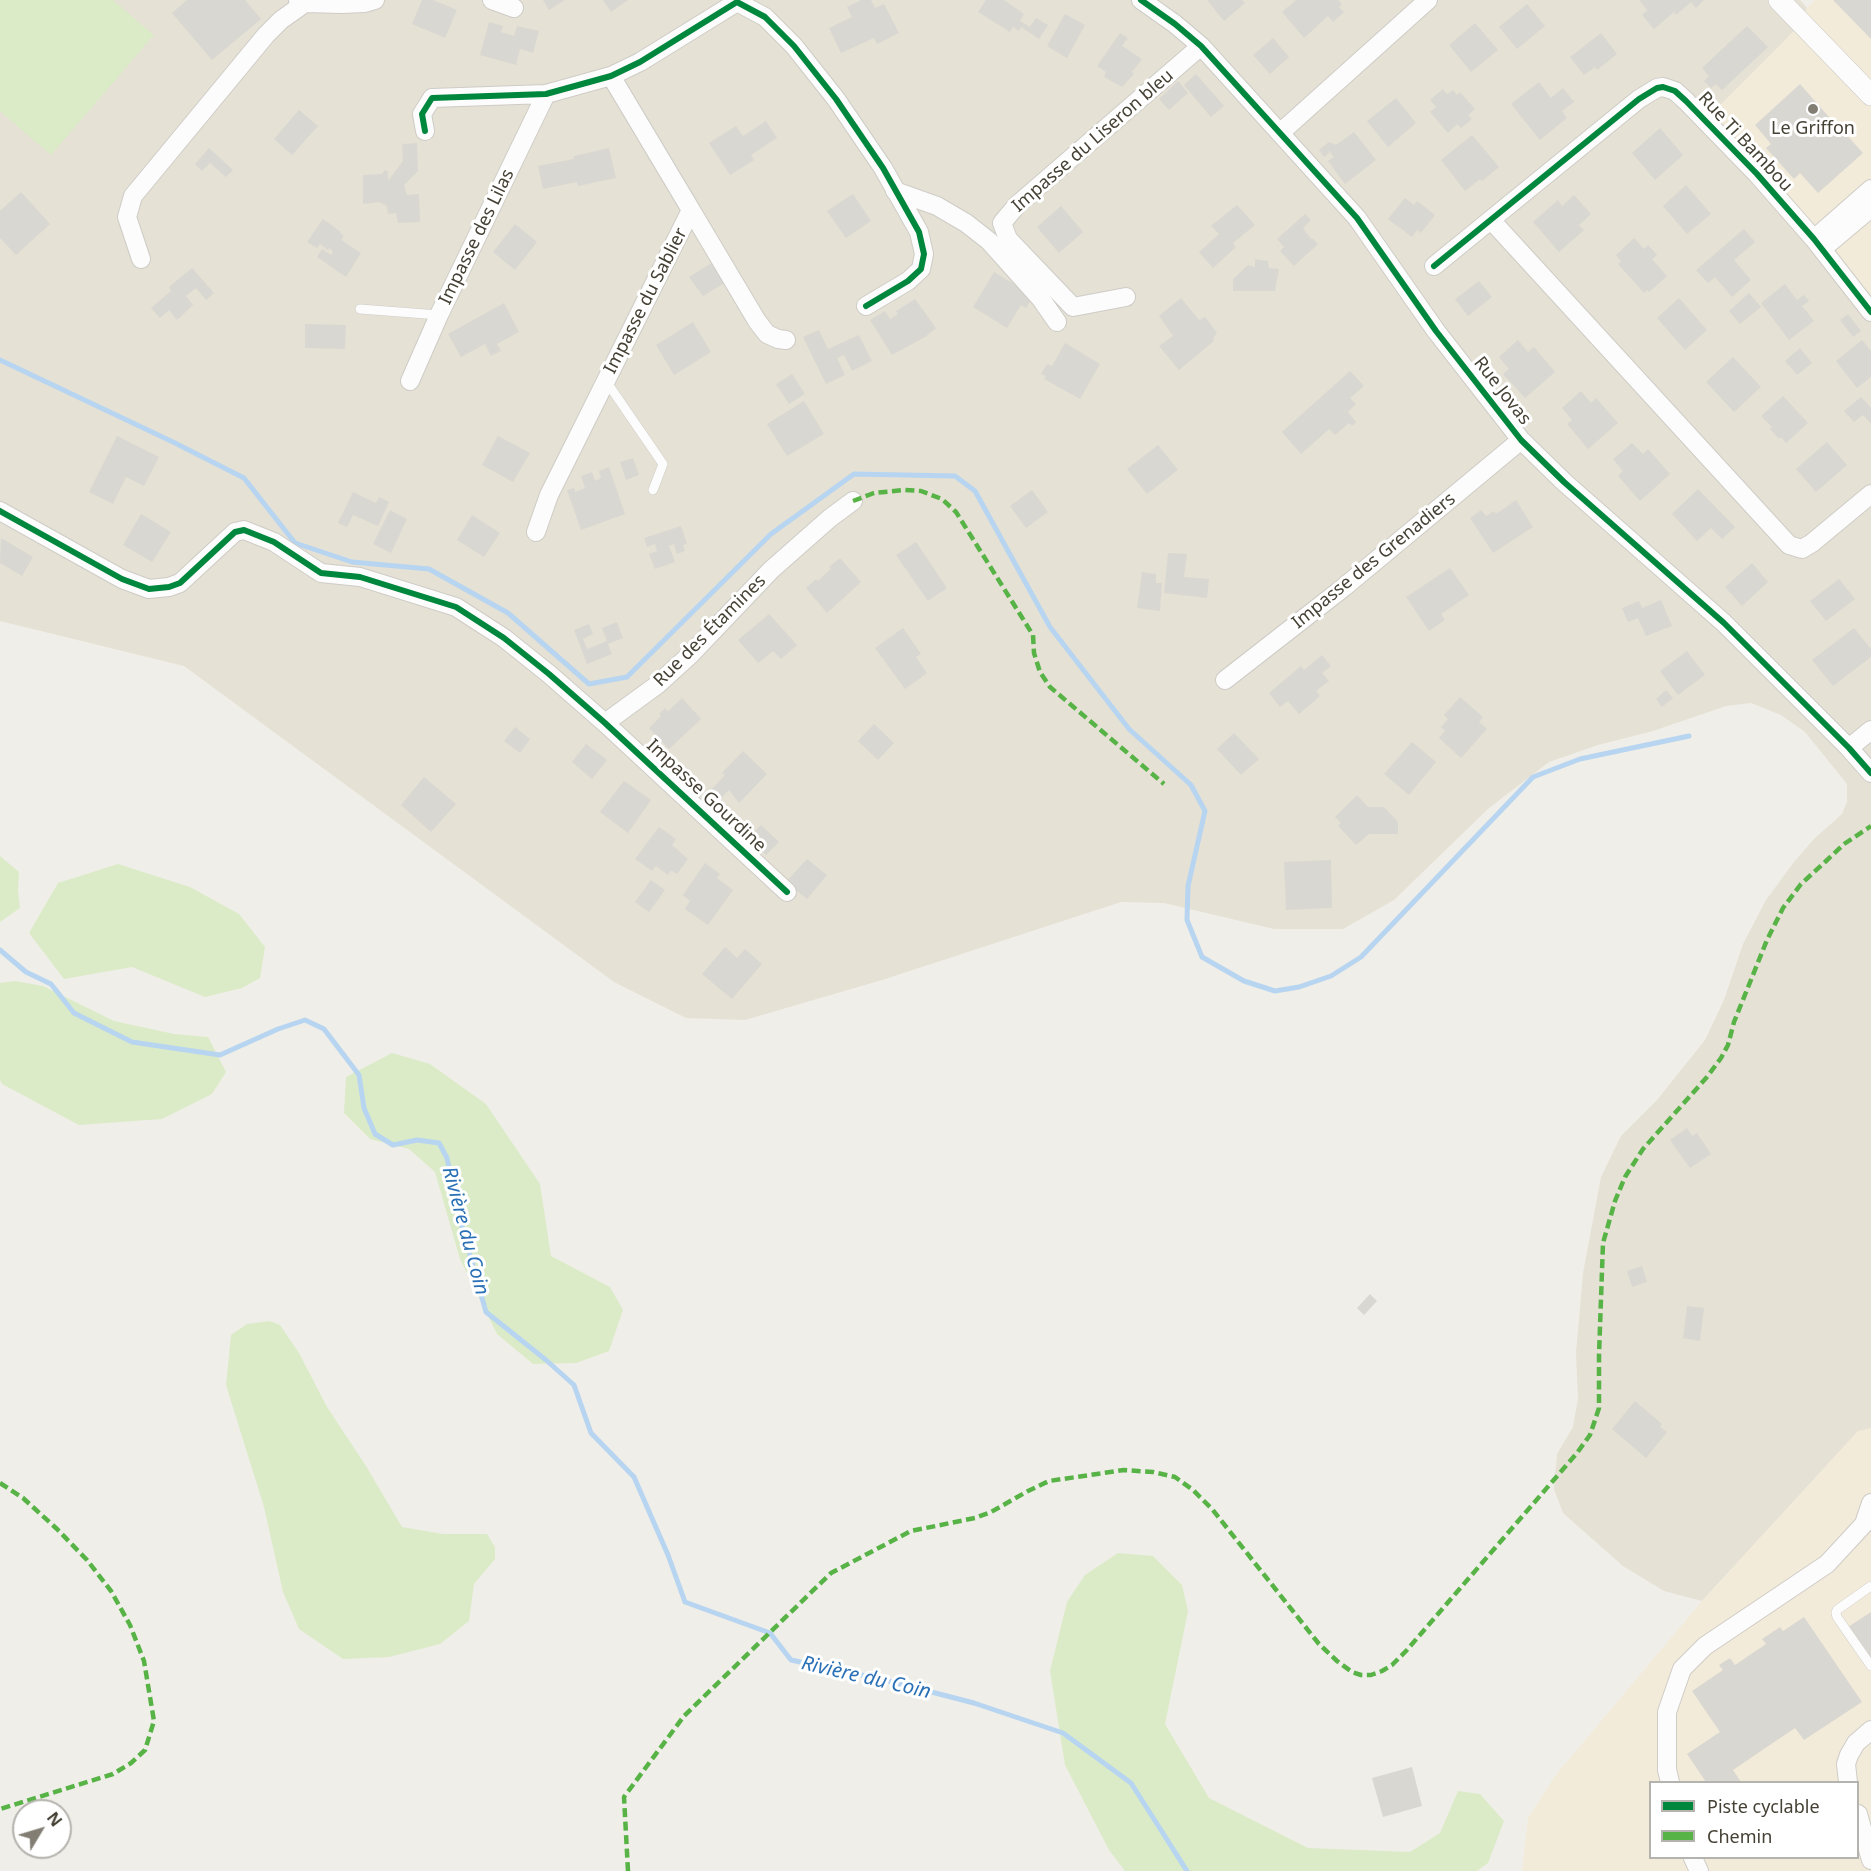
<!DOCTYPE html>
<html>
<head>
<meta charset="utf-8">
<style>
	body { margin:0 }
	#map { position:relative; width:1871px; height:1871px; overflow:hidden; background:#f0eee8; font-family:"Noto Sans",sans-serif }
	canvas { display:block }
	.legend { position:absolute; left:1649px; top:1781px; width:210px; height:78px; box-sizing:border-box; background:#fff; border:2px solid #b5b3ae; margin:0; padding:8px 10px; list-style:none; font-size:18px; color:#464135 }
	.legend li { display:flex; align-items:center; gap:12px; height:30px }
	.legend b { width:30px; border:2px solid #b5b3ae }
	.north { position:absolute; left:12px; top:1799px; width:60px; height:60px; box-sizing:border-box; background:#fff; border:2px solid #b5b3ae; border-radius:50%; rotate:52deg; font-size:16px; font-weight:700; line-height:24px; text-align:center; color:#464135 }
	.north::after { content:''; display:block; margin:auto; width:21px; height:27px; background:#827e74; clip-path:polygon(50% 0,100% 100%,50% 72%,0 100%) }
</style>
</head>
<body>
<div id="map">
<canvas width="1871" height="1871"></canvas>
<ul class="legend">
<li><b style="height:8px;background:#00873e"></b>Piste cyclable</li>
<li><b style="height:8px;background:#57b346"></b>Chemin</li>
</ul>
<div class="north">N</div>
</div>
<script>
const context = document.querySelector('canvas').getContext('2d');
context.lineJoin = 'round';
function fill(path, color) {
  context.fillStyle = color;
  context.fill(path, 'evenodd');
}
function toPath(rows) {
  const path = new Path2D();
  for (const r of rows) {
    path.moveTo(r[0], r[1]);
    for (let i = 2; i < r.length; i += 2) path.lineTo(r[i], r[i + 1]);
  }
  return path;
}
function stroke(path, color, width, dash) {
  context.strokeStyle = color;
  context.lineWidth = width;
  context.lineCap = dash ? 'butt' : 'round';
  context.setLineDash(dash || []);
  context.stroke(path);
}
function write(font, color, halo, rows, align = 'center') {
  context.font = font + ' "Noto Sans",sans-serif';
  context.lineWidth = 6;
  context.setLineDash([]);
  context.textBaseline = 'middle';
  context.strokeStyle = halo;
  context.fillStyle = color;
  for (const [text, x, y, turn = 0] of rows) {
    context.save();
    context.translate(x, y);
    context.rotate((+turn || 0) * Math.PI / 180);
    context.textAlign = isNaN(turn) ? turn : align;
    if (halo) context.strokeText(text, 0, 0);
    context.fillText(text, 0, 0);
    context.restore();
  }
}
fill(toPath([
	[0,0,1800,0,1807,8,1802,22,1785,41,1871,299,1871,1428,1858,1432,1702,1601,1664,1591,1623,1566,1563,1513,1554,1489,1557,1454,1573,1427,1578,1398,1576,1353,1583,1273,1601,1177,1621,1136,1657,1100,1705,1040,1724,1000,1743,944,1766,900,1794,862,1814,839,1842,814,1847,802,1847,784,1805,732,1781,715,1751,703,1726,706,1653,731,1598,745,1549,762,1489,808,1394,900,1343,929,1274,929,1164,903,1121,902,882,980,745,1020,686,1018,614,982,184,666,0,621]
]), '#e5e1d5');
fill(toPath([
	[1815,0,1871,0,1871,299,1710,115,1802,23,1807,8],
	[1871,1428,1871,1871,1522,1871,1528,1818,1555,1776,1702,1601,1858,1431],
	[1650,1782,1858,1782,1858,1858,1650,1858]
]), '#f3ebda');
fill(toPath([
	[0,0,113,0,154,35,51,155,0,111],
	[0,856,19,872,18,890,20,908,0,922],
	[118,864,190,887,239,914,265,947,260,978,242,988,205,997,132,967,64,979,29,933,58,883],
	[15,981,43,986,114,1021,174,1034,208,1037,226,1072,212,1094,162,1119,79,1125,2,1084,0,1080,0,983],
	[392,1053,430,1064,486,1104,540,1184,551,1256,610,1287,623,1310,609,1351,576,1363,533,1364,497,1334,460,1259,435,1172,409,1149,370,1139,344,1113,346,1077],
	[270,1321,280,1325,299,1353,327,1407,366,1466,402,1527,443,1534,487,1534,495,1547,495,1559,474,1584,469,1621,440,1644,389,1657,343,1659,299,1629,283,1592,264,1507,226,1385,231,1335,247,1324],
	[1118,1553,1153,1556,1182,1585,1188,1611,1165,1724,1209,1798,1308,1848,1410,1852,1440,1833,1458,1791,1480,1794,1504,1821,1488,1863,1477,1871,1125,1871,1109,1850,1065,1765,1050,1671,1067,1602,1085,1575]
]), '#dbebc7');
stroke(toPath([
	[0,360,173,442,244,478,295,543,352,562,429,569,508,613,589,684,627,677,771,534,854,474,955,476,975,491,1050,627,1129,729,1191,785,1205,811,1188,886,1187,920,1202,957,1244,981,1275,991,1299,987,1331,976,1361,957,1533,777,1580,759,1689,736],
	[0,950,26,972,51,984,74,1013,132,1042,220,1055,278,1029,305,1020,324,1029,359,1075,364,1108,375,1134,393,1145,417,1140,439,1143,447,1158,461,1223,486,1312,546,1360,574,1385,591,1433,634,1477,668,1555,685,1602,770,1633,791,1660,885,1680,974,1703,1063,1733,1131,1783,1187,1871]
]), '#b7d5f0', 5);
fill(toPath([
	[187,0,245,0,261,19,212,60,172,13],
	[422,0,433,0,457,10,445,38,412,24],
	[543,0,565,0,549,10],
	[603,0,628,0,611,12],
	[861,0,871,0,875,8,884,4,899,33,877,44,874,38,841,53,829,28,852,17,847,7],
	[986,0,1004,0,1024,14,1020,21,1030,27,1036,18,1048,25,1039,39,1021,27,1019,31,1013,27,1010,32,978,12],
	[1207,0,1242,0,1245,3,1224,21],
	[1296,0,1338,0,1342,4,1339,7,1344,12,1333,22,1328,16,1304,38,1282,12],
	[1639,0,1704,0,1696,8,1691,2,1676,15,1674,12,1654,29,1642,15,1647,10],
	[1833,0,1871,0,1871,39],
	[1527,4,1545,26,1517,49,1499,27],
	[1065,14,1085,25,1067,58,1047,46],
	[489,22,503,26,501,32,514,36,517,26,539,31,533,53,520,49,516,65,480,55],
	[1475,23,1498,50,1471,72,1449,45],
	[1747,26,1768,47,1722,90,1716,84,1711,88,1704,81,1709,76,1702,68],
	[1120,33,1128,38,1122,46,1142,59,1132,72,1134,74,1122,87,1104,77,1106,72,1097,66],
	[1601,33,1617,54,1597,70,1595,67,1584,75,1570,57],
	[1273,38,1289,57,1270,74,1253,55],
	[1196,74,1224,106,1211,117,1184,85],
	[1178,81,1188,93,1169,110,1159,99],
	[1539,82,1551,98,1563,88,1574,102,1562,111,1567,118,1540,140,1511,104],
	[1800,84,1829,117,1813,132,1818,138,1835,122,1863,153,1818,193,1800,173,1794,179,1766,148,1771,144,1755,125],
	[1443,89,1447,94,1453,90,1457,95,1460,92,1475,109,1468,115,1472,119,1461,128,1457,124,1448,133,1430,112,1436,107,1430,100],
	[1396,98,1416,123,1388,147,1367,121],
	[299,110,318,126,292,155,274,139],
	[766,121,777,138,751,155,754,160,730,175,709,143,736,126,743,136],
	[1660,128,1683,155,1655,180,1632,153],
	[1354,132,1376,160,1345,184,1328,161,1334,157,1329,151,1329,153,1324,157,1319,150,1329,142,1336,145],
	[1472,135,1499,167,1482,181,1480,179,1465,191,1441,160],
	[417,143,418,171,404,185,407,195,419,194,420,222,398,223,396,213,388,214,387,206,379,202,363,204,363,175,382,174,385,170,388,172,388,181,403,161,402,144],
	[209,148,233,170,226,177,210,163,202,171,195,164],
	[609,148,616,178,578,186,577,182,543,189,538,166,574,159,574,156],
	[1686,185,1711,214,1687,234,1663,206],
	[21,192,50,224,16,255,0,238,0,211],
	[853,194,871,221,846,238,827,211],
	[1574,195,1591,214,1579,225,1584,230,1559,252,1533,222,1558,200,1562,206],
	[1405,198,1414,205,1417,201,1435,215,1421,233,1417,230,1412,237,1388,219],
	[1237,205,1255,225,1233,243,1236,247,1213,268,1199,252,1219,234,1211,226],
	[1061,206,1083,232,1059,253,1037,227],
	[1305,214,1311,220,1303,228,1311,239,1312,238,1318,244,1294,266,1280,251,1284,247,1277,239],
	[323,219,341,232,340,233,344,236,341,240,361,253,346,277,317,257,322,249,331,255,333,251,329,248,328,250,320,244,317,248,307,242],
	[515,224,537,242,515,270,493,252],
	[1744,229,1755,242,1734,260,1751,280,1732,297,1715,277,1708,283,1696,270],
	[1634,238,1644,249,1648,245,1657,255,1652,259,1667,276,1649,292,1647,290,1644,293,1618,264,1621,261,1616,255],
	[1255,259,1268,261,1269,268,1279,269,1275,291,1233,291,1233,279,1248,265,1255,267],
	[713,262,726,282,703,296,689,277],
	[192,268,214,293,206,300,196,288,186,296,193,305,177,320,169,310,160,318,151,308,171,291,169,287],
	[994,272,1029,293,1032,298,1026,308,1021,305,1007,328,973,307],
	[1479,281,1492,297,1468,316,1455,299],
	[1785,284,1797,300,1804,295,1809,301,1802,306,1814,321,1789,340,1761,303],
	[1749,293,1761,307,1740,324,1729,311],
	[1181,298,1199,320,1205,317,1217,333,1213,338,1214,341,1179,370,1159,346,1173,336,1159,316],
	[1679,298,1707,330,1685,350,1657,318],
	[915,299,936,328,925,337,892,355,870,320,885,311,890,319,898,314,896,311],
	[504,303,519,332,497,344,501,351,491,356,485,344,461,357,448,334],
	[1848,314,1861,331,1853,337,1840,320],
	[693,322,711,352,674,375,656,345],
	[305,324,346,325,345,349,305,348],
	[819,330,828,349,859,335,872,361,852,371,844,355,837,358,845,375,826,384,803,337],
	[1518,340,1528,352,1534,347,1555,372,1525,398,1503,374,1509,369,1499,357],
	[1862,340,1871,351,1871,377,1857,388,1836,361],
	[1065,343,1100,364,1080,399,1044,379,1046,376,1041,374,1047,364,1052,366],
	[1800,348,1812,363,1797,375,1785,361],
	[1733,357,1761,387,1734,412,1706,382],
	[1350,371,1364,386,1350,398,1356,404,1348,412,1356,422,1352,426,1349,423,1335,435,1329,429,1301,454,1282,432],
	[792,374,805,394,789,404,776,384],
	[1581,391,1591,403,1596,398,1618,423,1588,449,1567,424,1572,420,1562,408],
	[1783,396,1808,423,1786,443,1781,437,1779,439,1770,429,1772,427,1761,416],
	[1861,397,1871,408,1871,424,1863,415,1854,422,1844,411],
	[804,401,824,434,787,456,767,424],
	[117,436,159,457,144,486,126,477,113,504,89,492],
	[498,436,530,453,513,482,482,465],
	[1827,442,1847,465,1816,492,1796,469],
	[1632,443,1643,454,1648,449,1670,474,1640,501,1618,476,1623,471,1613,459],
	[1158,445,1178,470,1147,494,1127,469],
	[633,458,639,475,626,480,620,462],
	[609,467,625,514,581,530,567,490,574,488,575,492,585,488,581,476,592,472,595,481,601,478,599,471],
	[1698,489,1735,527,1722,539,1711,528,1697,541,1672,514],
	[1032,490,1048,512,1026,528,1010,506],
	[353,492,376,503,379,497,389,502,378,526,353,515,347,527,338,523],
	[1516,500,1533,527,1493,553,1470,518,1481,510,1486,516,1494,511,1496,514],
	[390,510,407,519,391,553,373,544],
	[141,514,171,532,152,562,123,545],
	[472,515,500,533,484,557,457,540],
	[681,526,687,544,683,545,685,551,677,554,674,544,669,546,675,562,655,569,649,554,657,551,655,544,647,547,644,538],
	[1,538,33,557,22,576,0,563],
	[916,542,947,588,928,601,896,555],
	[1168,553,1187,554,1184,577,1209,579,1207,598,1164,593],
	[840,558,861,582,827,613,806,588,816,579,818,581,824,575,831,569,829,567],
	[1752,563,1768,582,1742,606,1725,587],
	[1450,568,1469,595,1441,614,1445,620,1429,631,1406,597],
	[1142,572,1156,574,1156,583,1162,583,1160,611,1137,608],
	[1839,579,1855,599,1826,621,1810,601],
	[1661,600,1672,626,1646,636,1638,618,1628,622,1622,608,1639,601,1642,608],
	[769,614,797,645,781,659,773,651,758,663,738,640],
	[617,622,623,638,608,644,612,654,587,664,574,630,589,624,593,634,583,639,587,649,607,641,602,628],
	[903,628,921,654,916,657,927,673,905,689,875,648],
	[1854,628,1871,649,1871,657,1833,686,1812,660],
	[1687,651,1705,675,1678,695,1660,671],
	[1322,655,1331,666,1322,673,1329,681,1316,691,1320,696,1299,714,1288,701,1280,707,1269,693,1301,666,1304,670],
	[1666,690,1673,698,1662,707,1656,699],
	[1460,697,1483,717,1479,722,1487,729,1461,758,1439,738,1445,731,1441,727,1448,719,1444,715],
	[682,698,701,719,669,749,649,728,661,716,659,714,665,708,668,711],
	[874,724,894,743,878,760,858,741],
	[515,727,530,739,520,753,504,741],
	[1234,733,1259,759,1241,775,1217,749],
	[1412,742,1436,762,1409,795,1384,774],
	[586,744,607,760,592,779,572,762],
	[743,751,767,774,739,803,729,790,720,799,711,790,725,775,722,773],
	[424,777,456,804,431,832,401,805],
	[624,781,651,800,628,833,600,812],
	[1357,795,1368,807,1384,807,1398,822,1398,834,1369,834,1356,845,1338,826,1341,823,1335,817],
	[761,825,779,842,766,855,748,838],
	[659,827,676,839,672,845,688,859,677,874,671,870,668,875,656,866,652,871,635,859],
	[807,859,827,875,807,899,786,882],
	[1331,860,1332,908,1286,910,1284,862],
	[705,863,720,874,717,878,733,890,708,925,685,909,690,901,683,895],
	[651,880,665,890,649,912,635,902],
	[725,947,737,958,745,949,762,964,732,999,702,974],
	[1687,1128,1692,1136,1697,1133,1711,1154,1690,1168,1670,1140],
	[1642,1266,1647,1282,1632,1287,1627,1271],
	[1370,1294,1377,1301,1364,1315,1357,1308],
	[1687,1306,1704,1308,1700,1341,1683,1338],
	[1635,1401,1662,1424,1660,1427,1667,1432,1646,1458,1612,1429],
	[1871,1612,1871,1661,1848,1627],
	[1804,1617,1862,1702,1804,1740,1795,1728,1733,1770,1741,1782,1706,1782,1687,1754,1720,1732,1692,1691,1723,1670,1719,1665,1730,1658,1735,1665,1766,1644,1762,1639,1780,1627,1783,1631],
	[1412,1767,1422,1806,1383,1817,1372,1778]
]), '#d9d7d1');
const service = toPath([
	[360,309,439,315],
	[606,381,663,464,653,490],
	[1871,1586,1837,1610,1836,1613,1837,1617,1871,1666]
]);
const minor = toPath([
	[298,0,305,3,342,4,365,3,375,0],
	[492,0,514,8],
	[1141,0,1175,24,1201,46,1357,218,1436,331,1521,440,1564,482,1724,623,1849,748,1871,773],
	[425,131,422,114,432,98,546,94,611,76,640,62,737,2,765,17,794,46,836,99,883,168,919,232,924,254,921,269,908,281,866,306],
	[1280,133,1428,0],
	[895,191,937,206,966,223,989,241,1041,299,1057,322],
	[691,210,757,321,767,334,778,339,786,340],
	[1491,220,1789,545,1802,549,1812,543,1871,494],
	[1814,239,1871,189],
	[1822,249,1871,208],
	[141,259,127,217,133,196,266,35,281,20,305,3],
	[1434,266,1639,99,1657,88,1663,87,1675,91,1686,101,1757,174,1814,239,1871,312],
	[1126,297,1073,307,1008,239,1002,223,1017,205,1201,46],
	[410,381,439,315,546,94],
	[0,511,122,579,149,589,169,587,180,583,235,532,244,530,274,542,321,573,360,577,456,607,504,638,549,674,605,723,787,892],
	[536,532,549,495,691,210,611,76],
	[1225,680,1343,588,1521,440],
	[605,723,657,685,691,654,771,570,830,518,853,501],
	[1849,748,1871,730],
	[1670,1782,1667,1770,1667,1712,1682,1669,1705,1646,1827,1564,1864,1524,1871,1503],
	[1848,1782,1846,1764,1849,1755,1856,1743,1871,1730],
	[1858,1814,1871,1860],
	[1693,1858,1699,1871]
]);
const tertiary = toPath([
	[1779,0,1871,95]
]);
stroke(service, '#ceccc6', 10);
stroke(minor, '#ceccc6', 20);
stroke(tertiary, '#ceccc6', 22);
stroke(service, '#fdfcfc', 9);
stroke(minor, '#fdfcfc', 18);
stroke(tertiary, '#fdfcfc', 21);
stroke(toPath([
	[853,501,874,493,904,490,921,491,942,499,956,512,1033,635,1034,653,1040,672,1050,687,1164,784],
	[0,1483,23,1498,57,1529,87,1560,111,1591,130,1625,144,1661,154,1721,145,1750,131,1763,113,1774,0,1809],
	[628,1871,624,1797,684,1716,831,1573,911,1531,975,1518,991,1512,1028,1491,1049,1481,1124,1470,1153,1472,1175,1477,1193,1490,1212,1509,1319,1644,1337,1661,1352,1672,1361,1675,1371,1675,1382,1671,1392,1665,1406,1651,1577,1453,1590,1435,1599,1408,1599,1355,1603,1243,1615,1201,1625,1177,1643,1149,1707,1077,1721,1058,1728,1045,1734,1022,1767,940,1783,908,1801,884,1825,862,1844,844,1871,826]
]), '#57b346', 4.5, [9, 4.5]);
stroke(toPath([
	[1141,0,1175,24,1201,46,1357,218,1436,331,1521,440,1564,482,1724,623,1849,748,1871,773],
	[425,131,422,114,432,98,546,94,611,76,640,62,737,2,765,17,794,46,836,99,883,168,919,232,924,254,921,269,908,281,866,306],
	[1434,266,1639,99,1657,88,1663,87,1675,91,1686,101,1757,174,1814,239,1871,312],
	[0,511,122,579,149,589,169,587,180,583,235,532,244,530,274,542,321,573,360,577,456,607,504,638,549,674,605,723,787,892]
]), '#00873e', 6);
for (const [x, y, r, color] of [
	[1813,109,6,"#827e74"]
]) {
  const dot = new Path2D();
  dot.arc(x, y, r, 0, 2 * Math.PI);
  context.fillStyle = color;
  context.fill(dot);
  stroke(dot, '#fff', 2);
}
write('18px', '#464135', '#fff', [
	["Le Griffon",1813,129]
]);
write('18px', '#464135', '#fff', [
	["Impasse du Liseron bleu",1093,141,-41],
	["Rue Ti Bambou",1745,142,47],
	["Impasse des Lilas",477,237,-64],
	["Impasse du Sablier",646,301,-63],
	["Rue Jovas",1502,391,52],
	["Impasse des Grenadiers",1374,561,-39],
	["Rue des Étamines",710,631,-45],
	["Impasse Gourdine",706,796,43]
]);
write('italic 20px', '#2a70b6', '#fff', [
	["Rivière du Coin",465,1231,75],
	["Rivière du Coin",866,1678,13]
]);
</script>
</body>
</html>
